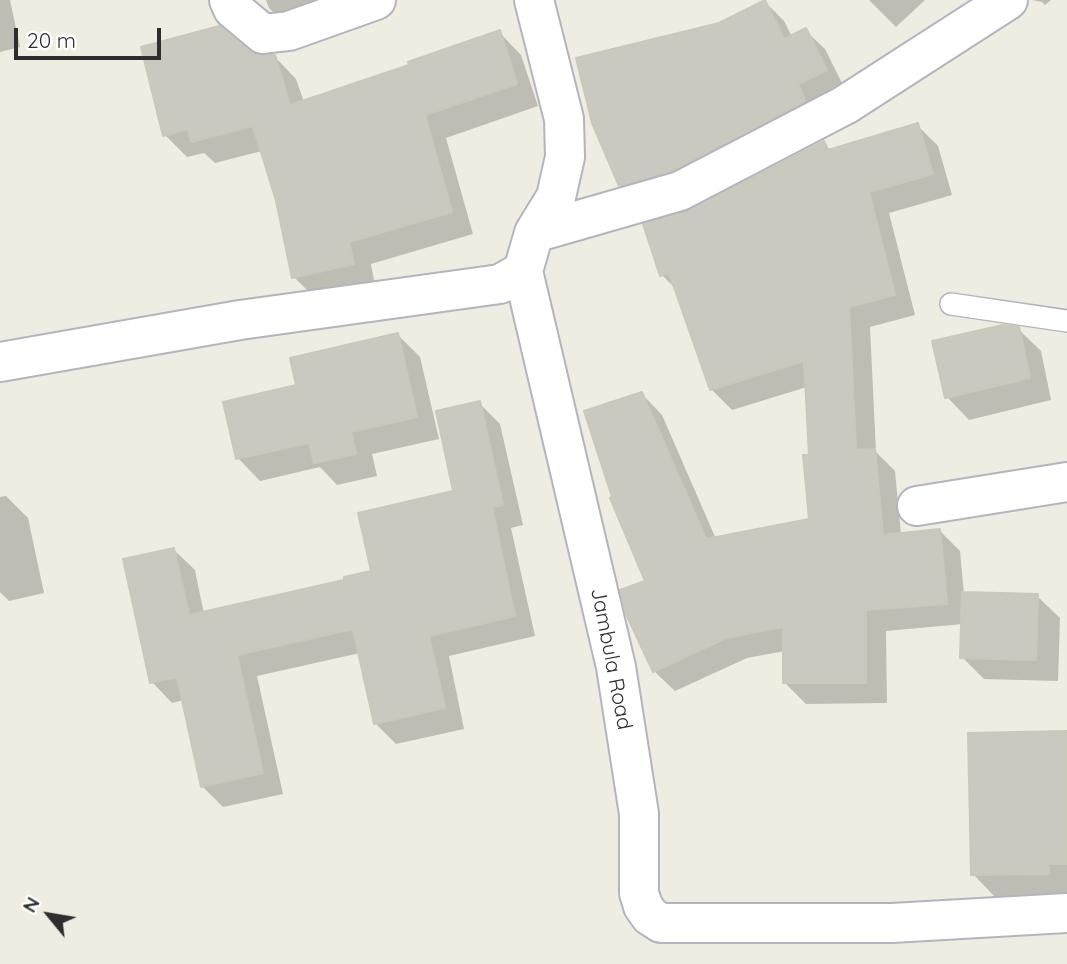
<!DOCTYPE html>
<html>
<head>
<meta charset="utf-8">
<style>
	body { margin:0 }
	#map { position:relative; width:1067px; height:964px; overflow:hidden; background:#efece1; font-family:Quicksand,sans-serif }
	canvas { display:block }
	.north { position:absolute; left:14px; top:880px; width:70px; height:70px; -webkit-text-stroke:5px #fff; paint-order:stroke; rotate:300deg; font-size:19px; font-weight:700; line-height:28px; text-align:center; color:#2e2e2e }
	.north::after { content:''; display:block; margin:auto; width:24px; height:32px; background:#2e2e2e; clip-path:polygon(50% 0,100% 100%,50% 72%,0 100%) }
	.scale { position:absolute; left:14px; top:28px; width:147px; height:32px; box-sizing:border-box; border:4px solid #2e2e2e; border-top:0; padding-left:9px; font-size:21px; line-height:24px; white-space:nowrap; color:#2e2e2e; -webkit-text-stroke:5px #fff; paint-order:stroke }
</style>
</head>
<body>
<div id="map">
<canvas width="1067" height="964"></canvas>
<div class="north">N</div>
<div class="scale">20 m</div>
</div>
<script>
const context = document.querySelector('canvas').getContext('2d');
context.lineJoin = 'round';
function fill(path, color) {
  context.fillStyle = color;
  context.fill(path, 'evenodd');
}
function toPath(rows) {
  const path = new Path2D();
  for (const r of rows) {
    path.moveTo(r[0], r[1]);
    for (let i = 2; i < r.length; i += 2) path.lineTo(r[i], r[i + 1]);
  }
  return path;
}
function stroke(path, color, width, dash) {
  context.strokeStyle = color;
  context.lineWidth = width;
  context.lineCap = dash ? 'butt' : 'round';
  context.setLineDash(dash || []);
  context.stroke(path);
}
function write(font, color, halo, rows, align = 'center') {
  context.font = font + ' Quicksand,sans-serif';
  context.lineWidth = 5;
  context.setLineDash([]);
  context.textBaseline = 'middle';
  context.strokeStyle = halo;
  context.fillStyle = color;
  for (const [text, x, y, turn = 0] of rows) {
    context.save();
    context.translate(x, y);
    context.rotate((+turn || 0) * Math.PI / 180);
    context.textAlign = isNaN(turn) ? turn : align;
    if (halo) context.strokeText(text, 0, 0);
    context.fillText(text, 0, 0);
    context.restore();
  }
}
fill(toPath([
	[0,0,10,0,20,47,0,52],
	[266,0,381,0,290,29,269,8],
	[869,0,925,0,896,27],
	[1032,0,1051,0,1045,5,1042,2],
	[765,2,784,21,792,37,805,30,825,49,845,89,640,204,620,185,720,25],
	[499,32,521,55,538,106,446,138,473,234,371,264,375,286,316,299,294,277,278,201,262,151,215,163,204,153,187,157,165,135,256,57,274,56,296,79,304,102,411,66],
	[917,125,938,146,952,195,889,213,915,315,870,327,876,452,895,471,901,534,939,530,960,551,964,594,1037,596,1060,618,1058,681,984,679,962,657,963,624,886,631,887,703,806,704,785,683,785,651,747,658,675,691,654,671,648,582,614,498,642,394,662,415,716,539,811,521,811,456,807,387,732,410,711,389,677,290,662,275,691,212,823,143,831,151],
	[1018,329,1041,351,1051,400,969,420,947,397],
	[398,335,420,357,439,439,372,454,377,476,337,485,320,467,260,481,238,458,298,386],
	[479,403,500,424,523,525,511,528,535,636,449,656,464,729,396,744,375,723,360,653,257,676,283,794,223,807,202,786,184,700,172,703,152,682,174,550,195,570,204,614,346,581,373,573,456,493],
	[6,496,28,518,44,593,9,601,0,592,0,497],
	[1067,733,1067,900,999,901,973,874]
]), '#0003');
const building = toPath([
	[765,0,784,39,806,28,827,70,798,84,805,101,672,171,619,186,592,123,576,58,719,23,765,0],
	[219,26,249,51,256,55,275,55,290,105,409,65,408,62,500,30,517,84,425,115,452,212,349,242,354,264,292,278,276,201,253,126,191,142,188,129,163,136,141,47,219,26],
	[918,123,933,174,869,192,895,295,849,307,856,450,875,449,883,535,940,529,947,604,866,610,866,683,783,683,783,627,726,638,653,672,626,614,620,590,645,581,610,498,612,497,584,411,642,392,706,539,809,519,803,455,809,455,804,361,710,390,669,273,660,276,643,224,690,210,824,141,828,150,918,123],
	[1003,325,1019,327,1030,378,945,398,932,341,1003,325],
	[398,333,417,417,351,432,356,454,314,463,309,443,236,459,223,402,296,385,290,358,398,333],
	[480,401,503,505,492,507,515,616,429,636,445,708,374,724,353,629,237,655,263,773,201,787,177,677,150,683,123,559,174,548,189,615,344,580,344,577,371,571,358,513,453,491,436,411,480,401],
	[962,592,1038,594,1036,660,960,658,962,592],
	[1067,731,1067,864,1049,864,1049,874,971,875,968,733,1067,731]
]);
fill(building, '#cbc8c0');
stroke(building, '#cbc8ba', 2);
const service = toPath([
	[951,304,1067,321]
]);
const minor = toPath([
	[229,0,233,9,263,34,289,31,376,0],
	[534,0,564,119,565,157,556,197,534,233,523,271,616,667,639,814,639,893,643,906,650,916,661,923,892,923,1067,913],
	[534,233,680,191,845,105,1008,0],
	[0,362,240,320,500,284,523,271],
	[917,506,1067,482]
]);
stroke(service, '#b4b4c1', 24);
stroke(minor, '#b4b4c1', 42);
stroke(service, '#fff', 21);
stroke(minor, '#fff', 38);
write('21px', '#2e2e2e', '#fff', [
	["Jambula Road",611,659,79]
]);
</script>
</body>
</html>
